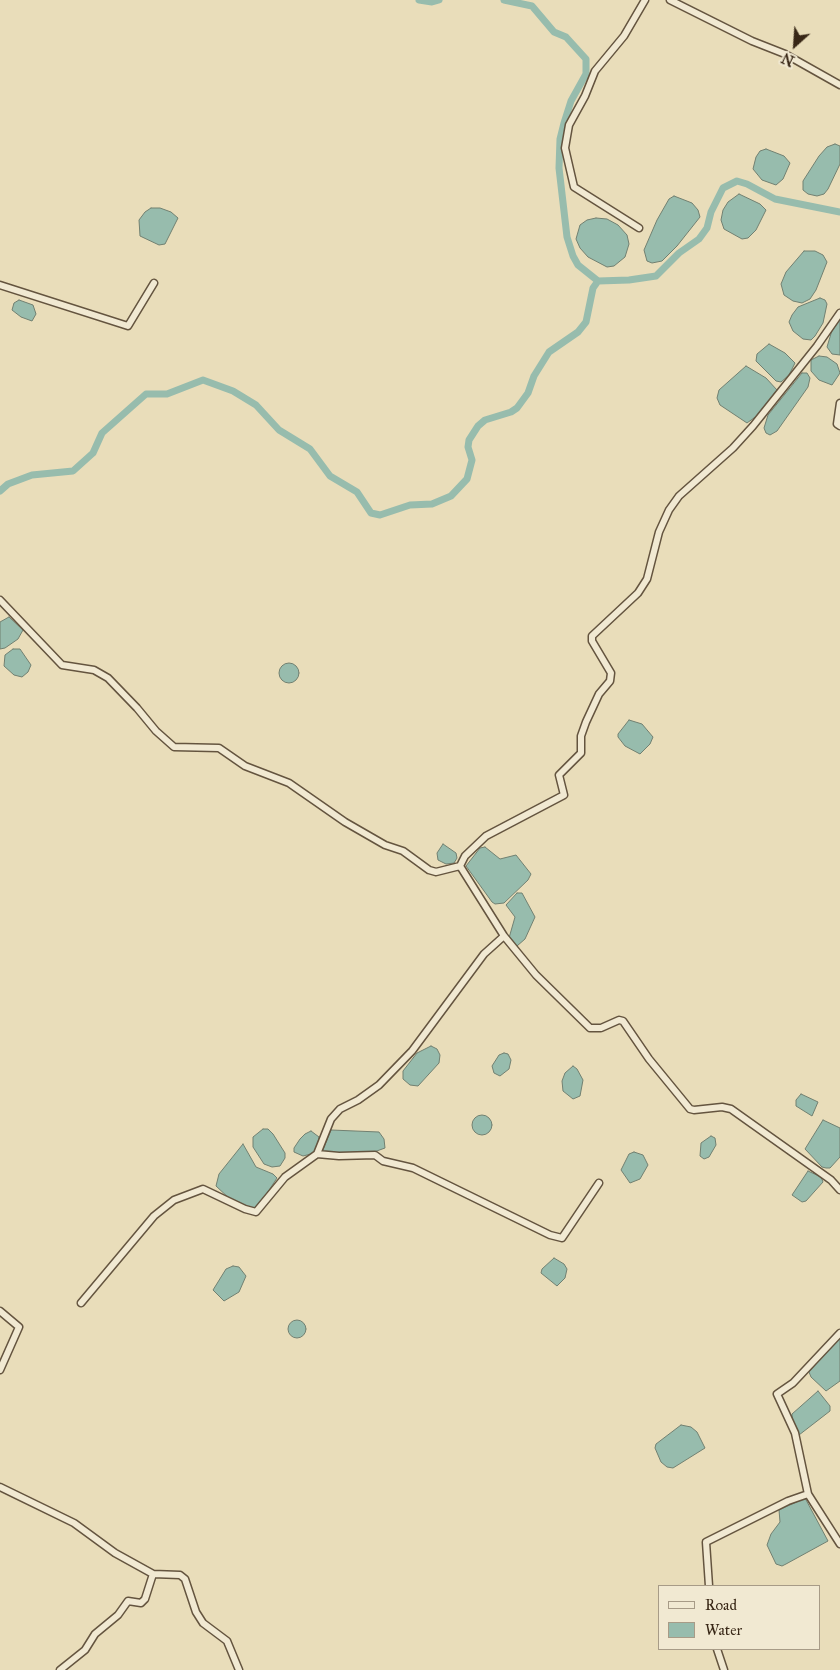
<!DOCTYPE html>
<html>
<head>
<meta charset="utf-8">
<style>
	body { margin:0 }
	#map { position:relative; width:840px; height:1670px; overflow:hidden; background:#e9ddba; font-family:"IM FELL Great Primer",serif }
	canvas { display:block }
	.legend { position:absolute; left:658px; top:1585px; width:162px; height:65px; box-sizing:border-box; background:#f1e9d2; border:1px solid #a79b87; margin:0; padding:6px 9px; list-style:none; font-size:15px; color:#382716 }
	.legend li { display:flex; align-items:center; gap:10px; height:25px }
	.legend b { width:25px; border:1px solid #a79b87 }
	.north { position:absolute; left:770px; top:20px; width:50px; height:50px; -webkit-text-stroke:4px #f1e9d2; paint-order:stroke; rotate:206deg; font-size:14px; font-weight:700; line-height:20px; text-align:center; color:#382716 }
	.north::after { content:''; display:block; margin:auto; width:18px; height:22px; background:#382716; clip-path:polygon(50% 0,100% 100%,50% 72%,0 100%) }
</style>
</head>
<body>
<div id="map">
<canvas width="840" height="1670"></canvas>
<ul class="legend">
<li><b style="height:6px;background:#f1e9d2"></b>Road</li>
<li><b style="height:14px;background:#97bcad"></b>Water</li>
</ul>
<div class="north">N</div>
</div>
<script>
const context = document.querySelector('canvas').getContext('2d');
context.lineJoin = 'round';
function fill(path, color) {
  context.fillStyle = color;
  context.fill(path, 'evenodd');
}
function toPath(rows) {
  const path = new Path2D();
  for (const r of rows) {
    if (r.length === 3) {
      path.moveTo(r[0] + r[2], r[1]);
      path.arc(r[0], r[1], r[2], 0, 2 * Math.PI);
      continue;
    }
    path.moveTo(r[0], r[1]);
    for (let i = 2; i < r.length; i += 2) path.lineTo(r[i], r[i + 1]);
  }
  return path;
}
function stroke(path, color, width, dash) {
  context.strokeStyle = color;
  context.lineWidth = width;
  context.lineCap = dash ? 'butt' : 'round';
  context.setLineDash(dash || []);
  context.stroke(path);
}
const water = toPath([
	[835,144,840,146,840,164,828,189,824,194,817,196,808,194,803,190,803,181,819,156,827,147,835,144],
	[766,149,784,156,790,163,783,179,776,185,762,180,753,169,756,157,760,151,766,149],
	[739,194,760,204,766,210,756,230,748,238,742,239,724,229,721,220,723,210,728,202,739,194],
	[674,196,692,203,698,210,700,217,677,246,662,261,652,263,647,261,644,250,657,220,669,199,674,196],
	[151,208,160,208,171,212,178,218,165,244,159,245,140,236,139,220,145,212,151,208],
	[596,218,607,219,618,225,627,235,629,244,625,257,614,266,607,267,588,257,580,248,576,239,580,225,587,220,596,218],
	[804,251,815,251,823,255,827,262,816,290,810,299,802,303,793,301,784,295,781,284,786,272,804,251],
	[820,298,825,300,827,304,823,323,815,336,811,340,803,339,793,331,789,322,792,315,798,307,820,298],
	[19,300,33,305,36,314,32,321,21,317,12,310,14,303,19,300],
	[840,318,840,355,832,354,827,347,833,327,840,318],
	[769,344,785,353,795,363,789,375,781,382,776,381,756,361,757,354,769,344],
	[819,356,827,357,837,364,840,373,832,385,819,380,811,371,811,360,819,356],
	[746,366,766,378,777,390,758,415,747,423,720,405,717,398,719,390,746,366],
	[802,373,807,373,810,378,808,387,777,431,770,435,766,433,764,428,768,415,802,373],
	[9,617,23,630,18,639,5,648,0,649,0,622,9,617],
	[13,649,20,649,31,665,28,672,22,677,14,675,4,666,5,655,13,649],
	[289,673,10],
	[629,720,642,724,653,737,650,744,640,754,625,746,618,737,618,734,629,720],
	[443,844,456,853,457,858,454,863,446,864,438,860,437,853,443,844],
	[485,847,500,859,516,855,531,874,528,880,504,903,495,904,492,902,466,866,480,848,485,847],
	[517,893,522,893,535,917,525,939,517,946,509,938,515,917,506,905,517,893],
	[431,1046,437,1049,440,1055,439,1063,418,1086,410,1085,403,1079,403,1071,417,1053,431,1046],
	[504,1053,508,1054,511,1060,509,1069,500,1076,494,1073,492,1066,499,1055,504,1053],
	[573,1066,577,1069,583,1080,580,1096,573,1099,563,1091,562,1081,565,1073,573,1066],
	[801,1094,818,1102,812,1116,796,1106,796,1100,801,1094],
	[482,1125,10],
	[823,1120,840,1128,840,1157,830,1168,826,1168,822,1167,805,1149,823,1120],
	[263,1129,268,1129,273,1134,285,1153,285,1158,280,1166,272,1167,264,1164,253,1147,253,1137,263,1129],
	[331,1130,379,1132,384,1139,385,1148,374,1152,347,1153,322,1152,331,1130],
	[311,1131,319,1137,317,1149,311,1154,303,1156,294,1152,294,1148,300,1139,305,1134,311,1131],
	[711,1136,715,1138,716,1145,709,1157,704,1159,700,1156,701,1143,711,1136],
	[243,1144,256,1167,273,1174,277,1178,256,1210,231,1200,216,1186,219,1174,243,1144],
	[634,1152,643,1155,648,1165,640,1179,630,1183,621,1170,629,1154,634,1152],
	[808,1171,821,1177,823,1182,806,1201,802,1202,792,1195,808,1171],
	[554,1258,564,1264,567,1269,565,1278,557,1286,541,1273,542,1269,554,1258],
	[233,1266,239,1267,246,1276,239,1292,224,1301,213,1290,226,1269,233,1266],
	[297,1329,9],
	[840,1335,840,1381,826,1391,811,1377,809,1372,840,1335],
	[818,1391,830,1406,830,1411,799,1435,792,1420,792,1414,818,1391],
	[681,1425,691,1427,697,1432,705,1448,673,1468,667,1467,661,1462,655,1448,656,1444,681,1425],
	[805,1498,828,1541,786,1564,782,1566,776,1564,767,1545,771,1534,780,1522,779,1510,805,1498]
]);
fill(water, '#97bcad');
stroke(water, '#718071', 1);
stroke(toPath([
	[419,0,432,2,439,0],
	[504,0,532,6,554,32,566,37,586,59,586,74,571,101,564,123,560,139,559,168,567,237,573,256,578,265,598,281],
	[0,491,8,484,32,475,73,471,93,453,102,433,146,394,167,394,203,380,233,391,256,405,279,430,310,449,330,476,357,492,371,513,380,515,410,505,432,504,451,496,467,479,472,460,468,447,469,440,478,426,485,420,511,412,517,408,528,393,534,376,549,352,578,332,586,322,593,288,598,281,629,280,656,276,679,253,699,239,707,228,711,212,723,188,737,181,747,184,775,199,840,212]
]), '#97bcad', 7);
const minor = toPath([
	[670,0,752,41,785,54,840,85],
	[639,228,574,187,565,148,569,125,585,96,595,71,624,36,645,0],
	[0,285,128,326,154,283],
	[840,403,837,424,840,426],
	[0,600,62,665,94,670,108,678,137,708,156,731,174,747,219,748,245,766,289,783,345,822,385,845,403,851,429,870,436,872,460,866,504,936,536,975,590,1028,601,1028,619,1020,623,1021,649,1059,690,1109,694,1110,722,1107,731,1109,831,1180,840,1190],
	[460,866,465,856,486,836,564,795,559,775,581,753,581,736,586,722,599,694,610,681,611,673,592,641,592,636,638,593,647,579,659,532,669,510,679,496,733,448,753,426,817,346,840,313],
	[317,1154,339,1156,375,1155,383,1161,413,1168,550,1235,562,1238,599,1183],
	[81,1303,154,1216,174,1200,203,1189,245,1209,256,1212,285,1177,317,1154,331,1119,340,1109,358,1100,379,1085,412,1051,484,954,504,936],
	[0,1311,19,1327,0,1370],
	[0,1487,74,1523,115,1553,153,1574,180,1575,185,1579,196,1612,203,1623,227,1641,239,1670],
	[808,1494,795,1433,777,1394,793,1383,840,1333],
	[709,1586,706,1542,788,1501,808,1494,840,1544],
	[717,1649,724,1670],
	[60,1670,85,1650,95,1634,118,1615,128,1601,141,1603,145,1599,153,1574]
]);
stroke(minor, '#64543f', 9);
stroke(minor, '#f1e9d2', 6);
</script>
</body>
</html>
